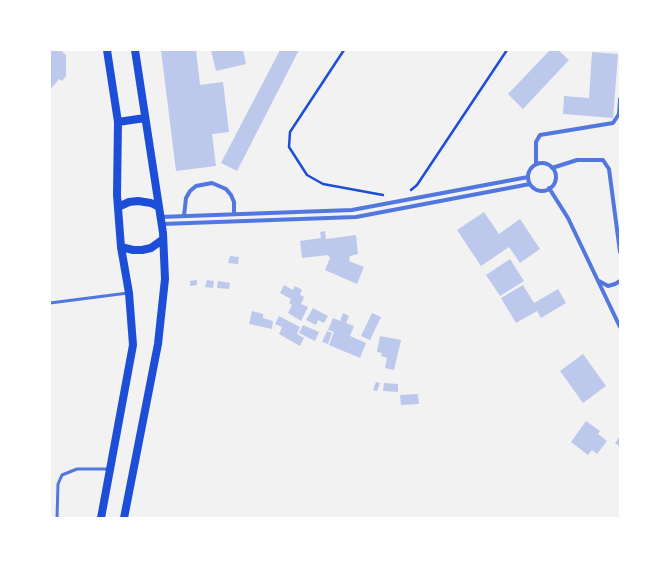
<!DOCTYPE html>
<html>
<head>
<meta charset="utf-8">
<style>
	body { margin:0 }
	#map { position:relative; width:670px; height:568px; overflow:hidden; background:#f2f2f2; font-family:"Open Sans",sans-serif }
	canvas { display:block }
	.frame { position:absolute; inset:0; border:51px solid #fff; pointer-events:none }
</style>
</head>
<body>
<div id="map">
<canvas width="670" height="568"></canvas>
<div class="frame"></div>
</div>
<script>
const context = document.querySelector('canvas').getContext('2d');
context.lineJoin = 'round';
function fill(path, color) {
  context.fillStyle = color;
  context.fill(path, 'evenodd');
}
function toPath(rows) {
  const path = new Path2D();
  for (const r of rows) {
    if (r.length === 3) {
      path.moveTo(r[0] + r[2], r[1]);
      path.arc(r[0], r[1], r[2], 0, 2 * Math.PI);
      continue;
    }
    path.moveTo(r[0], r[1]);
    for (let i = 2; i < r.length; i += 2) path.lineTo(r[i], r[i + 1]);
  }
  return path;
}
function stroke(path, color, width, dash) {
  context.strokeStyle = color;
  context.lineWidth = width;
  context.lineCap = dash ? 'butt' : 'round';
  context.setLineDash(dash || []);
  context.stroke(path);
}
fill(toPath([
	[50,50,60,50,66,55,66,76,62,81,59,79,50,90],
	[161,50,196,50,200,85,223,82,229,132,212,134,216,166,176,171],
	[211,50,243,50,246,64,216,71],
	[280,50,299,50,237,171,221,163],
	[550,50,558,50,569,60,523,109,508,94],
	[592,52,618,54,613,118,563,114,564,96,589,98],
	[484,212,499,234,520,219,540,249,520,263,509,247,481,266,457,230],
	[325,231,326,239,356,235,358,254,350,256,349,261,364,267,357,284,325,270,330,258,328,255,302,258,300,241,321,238,320,232],
	[230,256,239,257,238,264,228,263],
	[510,259,524,281,500,296,486,275],
	[197,280,197,285,190,286,190,281],
	[207,280,214,281,213,288,205,287],
	[218,281,230,283,229,289,217,288],
	[284,285,293,290,295,286,302,290,300,295,304,297,301,304,308,307,301,321,288,313,292,305,289,303,291,299,280,293],
	[523,285,534,303,558,289,566,303,541,318,537,311,516,323,501,298],
	[313,308,328,316,324,323,318,320,316,325,306,320],
	[252,311,263,314,263,318,273,321,272,329,249,324],
	[343,313,349,316,346,323,354,326,350,336,366,343,360,358,329,345,334,332,328,330,333,318,340,321],
	[372,313,381,317,370,340,361,336],
	[279,316,300,327,297,334,304,338,300,346,279,334,282,327,275,324],
	[303,325,319,332,315,341,299,333],
	[327,331,332,333,328,344,322,342],
	[380,336,401,340,394,370,385,368,387,358,381,356,382,353,377,352],
	[583,354,606,386,583,403,560,371],
	[376,382,380,383,377,391,373,390],
	[384,383,398,384,398,392,383,391],
	[418,394,419,404,401,405,400,395],
	[586,421,600,431,598,434,607,441,597,454,592,450,588,455,571,442],
	[620,436,620,447,615,443]
]), '#bdc9ec');
stroke(toPath([
	[344,50,290,132,289,147,307,175,323,184,383,195],
	[411,190,417,185,507,50]
]), '#1d4ed8', 2.5);
stroke(toPath([
	[50,303,128,293],
	[57,518,58,484,62,475,77,469,109,469]
]), '#5277de', 3);
stroke(toPath([
	[542,177,14],
	[536,164,536,142,540,135,613,123,619,114,620,99],
	[552,168,577,160,603,160,609,169,620,252],
	[549,188,568,218,620,327],
	[184,216,186,198,190,191,196,186,212,183,226,189,231,195,234,202,234,214],
	[160,217,352,210,528,177],
	[162,224,356,217,530,184],
	[599,281,608,286,615,284,620,281]
]), '#5277de', 4);
stroke(toPath([
	[118,122,145,118],
	[118,207,129,202,138,201,151,203,157,206],
	[121,247,133,250,142,250,151,248,162,240],
	[101,518,133,345,129,293,121,247,117,195,118,122,107,50],
	[124,518,158,344,165,279,163,233,135,50]
]), '#1d4ed8', 8);
</script>
</body>
</html>
